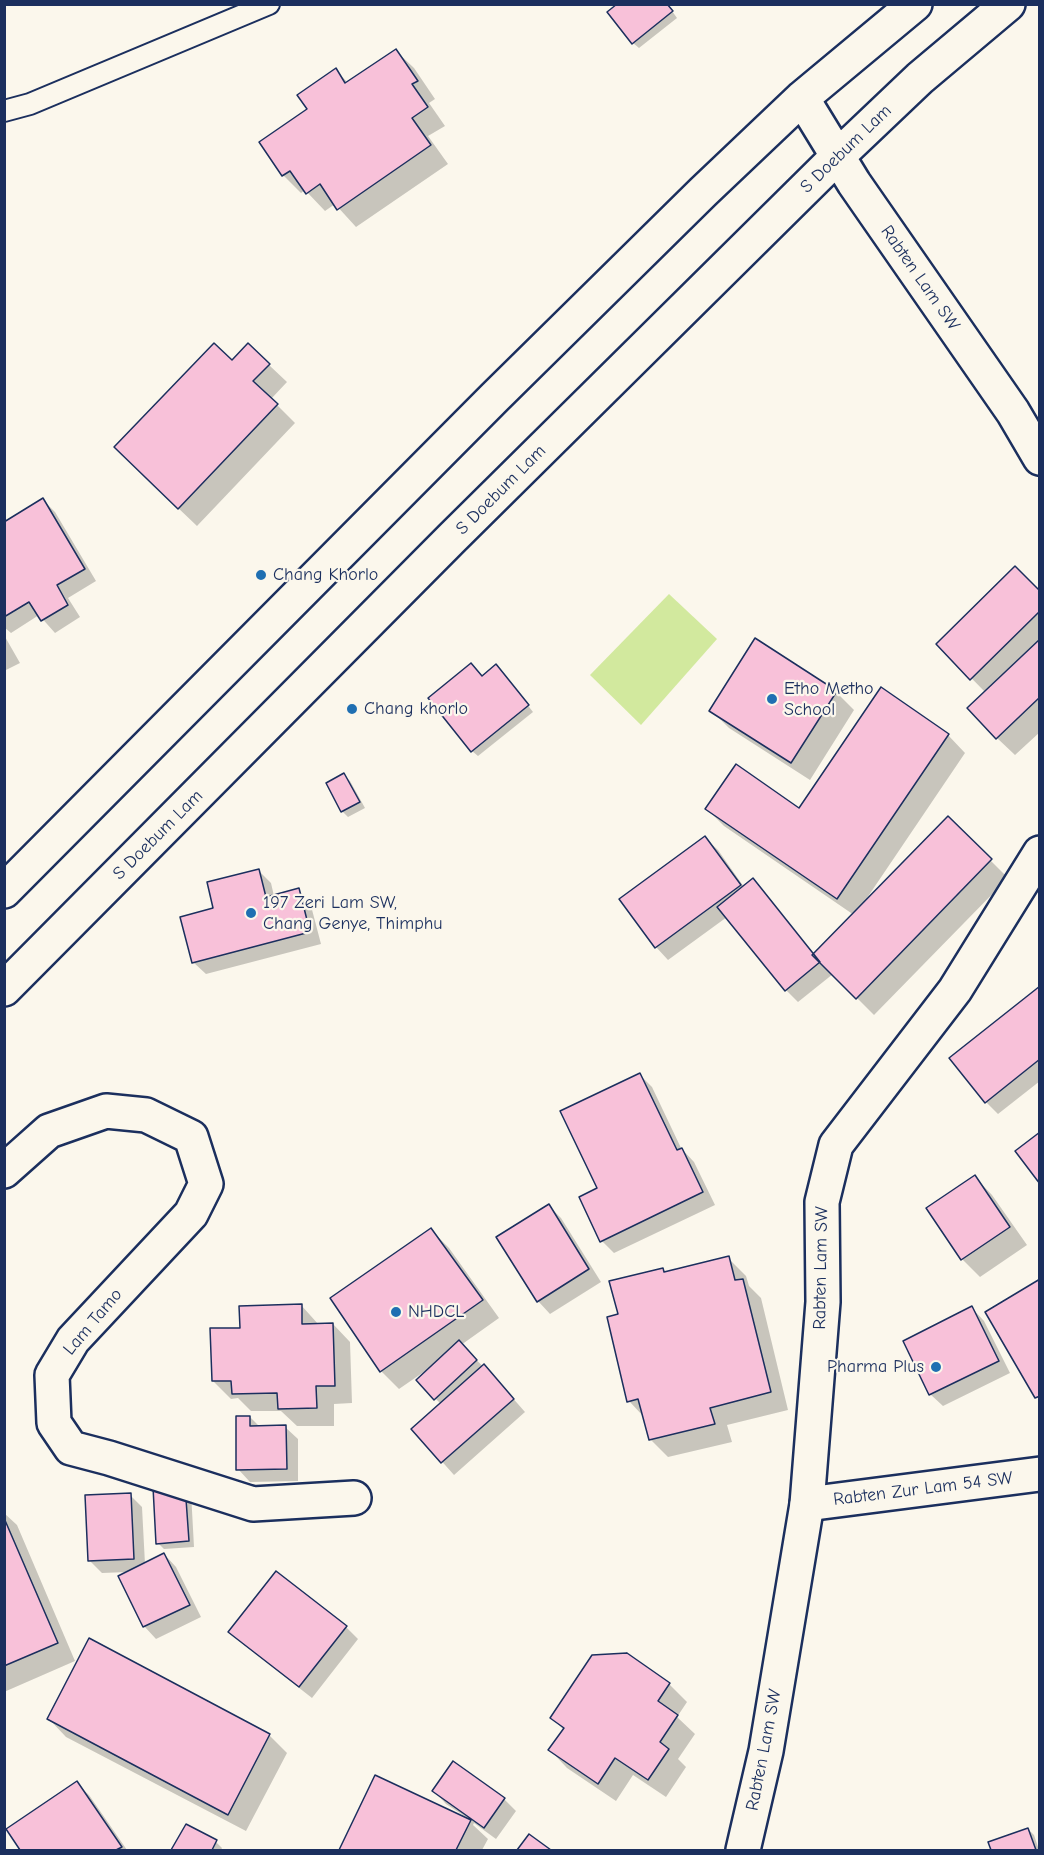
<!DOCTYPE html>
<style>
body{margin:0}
#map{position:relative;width:1044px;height:1855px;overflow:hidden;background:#fbf7ec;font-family:"Comic Neue",sans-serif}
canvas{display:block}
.frame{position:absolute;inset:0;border:6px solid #1b2f5e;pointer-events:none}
</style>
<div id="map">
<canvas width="1044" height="1855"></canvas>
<div class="frame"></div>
</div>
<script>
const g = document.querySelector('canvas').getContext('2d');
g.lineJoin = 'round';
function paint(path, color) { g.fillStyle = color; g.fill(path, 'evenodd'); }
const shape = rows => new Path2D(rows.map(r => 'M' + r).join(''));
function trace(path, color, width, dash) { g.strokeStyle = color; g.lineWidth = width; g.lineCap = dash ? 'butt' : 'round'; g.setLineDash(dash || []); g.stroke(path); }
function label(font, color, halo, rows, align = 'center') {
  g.font = font + ' "Comic Neue",sans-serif'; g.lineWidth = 4.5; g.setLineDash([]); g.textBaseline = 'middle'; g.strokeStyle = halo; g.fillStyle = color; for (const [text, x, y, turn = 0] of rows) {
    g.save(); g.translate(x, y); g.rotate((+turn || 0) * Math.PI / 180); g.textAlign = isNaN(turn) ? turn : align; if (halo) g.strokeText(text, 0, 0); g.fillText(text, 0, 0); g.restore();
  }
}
paint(shape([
 [669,594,717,639,641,725,590,675]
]), '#d2e99e');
paint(shape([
 [667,4,677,18,639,48,633,43],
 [396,51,414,68,435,99,429,103,445,126,428,136,448,164,356,227,335,204,325,211,305,190,301,193,283,175,261,142,309,109,336,70,348,83],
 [232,362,269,365,287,382,271,399,295,423,197,526,133,465],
 [43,500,55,512,96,581,68,598,80,617,55,633,39,615,11,633,4,627,4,524],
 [1040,593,1040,732,1015,755,997,738,986,693,938,644],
 [4,635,20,663,4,671],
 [502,672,533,712,478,756,472,751],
 [836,692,854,710,810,780,729,728,711,710],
 [948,735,965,753,867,898,869,899,948,818,1008,878,874,1015,833,974,798,1002,786,990,727,917,668,960,656,947,621,899,705,838,718,850,744,887,753,880,765,893,814,955,854,915,724,826,707,809,799,810],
 [344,775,350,781,365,808,348,817,342,811],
 [258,870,271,883,274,896,298,890,310,902,321,944,206,974,193,962,215,909],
 [1040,988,1040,1081,998,1114,986,1102],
 [640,1075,652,1087,681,1148,694,1162,715,1205,614,1253,602,1241],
 [975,1177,992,1195,1027,1245,980,1277,962,1259],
 [549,1206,561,1218,601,1282,550,1314,538,1301],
 [431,1230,449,1248,499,1318,461,1345,496,1379,525,1412,454,1475,413,1429,441,1404,435,1398,429,1370,428,1369,399,1389,381,1371],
 [728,1258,746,1276,749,1286,761,1298,788,1410,727,1425,732,1442,668,1457,650,1439,644,1417,629,1401,619,1316,663,1269,667,1273],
 [301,1305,319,1325,333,1324,350,1342,352,1403,334,1404,334,1426,297,1426,281,1411,251,1411,238,1398,231,1399,213,1381,242,1329],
 [972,1308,984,1321,1010,1373,943,1406,930,1394],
 [250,1417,260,1427,285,1427,298,1439,298,1481,250,1482,238,1469],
 [191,1492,194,1547,164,1549,158,1543],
 [130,1495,142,1507,145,1564,164,1554,176,1567,201,1617,156,1639,144,1626,128,1572,102,1573,90,1561],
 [4,1513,17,1525,75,1661,4,1692],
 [346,1627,358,1639,312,1698,243,1644,230,1632],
 [626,1655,669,1684,687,1702,677,1717,695,1734,678,1759,686,1767,666,1797,633,1775,616,1801,567,1768,550,1750,564,1730,552,1718],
 [49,1719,269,1735,287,1753,246,1831,66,1737],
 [375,1777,465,1819,466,1817,446,1804,434,1791,504,1799,516,1811,496,1839,474,1823,473,1825,488,1839,482,1850,340,1850],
 [76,1783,89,1795,127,1850,22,1850,8,1829],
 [186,1826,216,1842,222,1848,221,1850,173,1850],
 [1028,1829,1034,1835,1039,1850,993,1850,990,1843]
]), '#0003');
const building = shape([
 [617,4,667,4,673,11,632,44,607,12,617,4],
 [396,49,418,81,412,84,428,107,412,118,431,145,337,210,320,184,306,194,290,171,282,176,259,142,307,109,297,95,336,68,345,83,396,49],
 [214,343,232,360,248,343,270,364,253,381,278,404,178,509,114,447,214,343],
 [43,498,85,569,57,585,68,605,41,621,29,602,4,617,4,522,43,498],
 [1015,566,1040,591,1040,611,970,680,936,644,1015,566],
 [755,638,837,691,791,763,709,711,755,638],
 [1040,639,1040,697,996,739,967,708,1040,639],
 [471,663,482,676,496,664,529,705,471,752,428,698,471,663],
 [881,687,949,734,837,899,705,809,736,764,799,808,881,687],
 [344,773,360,802,341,812,326,783,344,773],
 [948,816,992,859,856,999,812,955,948,816],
 [705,836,741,885,655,948,619,899,705,836],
 [259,869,266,897,299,888,310,932,192,963,180,917,213,908,207,882,259,869],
 [753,878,820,962,785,991,717,907,753,878],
 [1040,986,1040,1059,985,1103,949,1058,1040,986],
 [640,1073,677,1150,682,1148,703,1192,600,1242,579,1197,597,1188,560,1111,640,1073],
 [1040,1132,1040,1184,1015,1151,1040,1132],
 [975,1175,1010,1227,961,1260,926,1208,975,1175],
 [549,1204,589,1269,537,1302,496,1237,549,1204],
 [431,1228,483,1300,380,1372,330,1298,431,1228],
 [729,1256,735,1280,743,1279,771,1392,710,1408,715,1424,649,1440,638,1399,627,1402,607,1317,618,1314,609,1281,663,1268,664,1272,729,1256],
 [1040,1279,1040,1396,1035,1398,985,1312,1040,1279],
 [302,1304,302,1324,333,1323,335,1386,316,1386,317,1408,278,1409,277,1393,232,1394,231,1381,212,1381,210,1328,240,1328,239,1306,302,1304],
 [972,1306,999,1361,929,1395,903,1341,972,1306],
 [459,1340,477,1360,434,1400,416,1380,459,1340],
 [484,1364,514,1399,441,1463,411,1429,484,1364],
 [236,1416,250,1416,250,1426,286,1425,287,1469,236,1470,236,1416],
 [185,1485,189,1541,156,1544,153,1487,185,1485],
 [131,1493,134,1559,88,1561,85,1495,131,1493],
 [4,1518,58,1643,4,1666,4,1518],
 [164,1553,190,1605,143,1627,118,1576,164,1553],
 [276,1571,347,1626,299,1687,228,1632,276,1571],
 [89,1638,270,1734,228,1815,47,1719,89,1638],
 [627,1653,670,1683,658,1701,678,1715,660,1742,669,1749,648,1780,615,1758,598,1784,548,1750,564,1728,550,1718,592,1655,627,1653],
 [453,1761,505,1798,484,1828,432,1791,453,1761],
 [375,1775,471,1820,456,1850,339,1850,375,1775],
 [77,1781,122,1847,116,1850,20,1850,6,1829,77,1781],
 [186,1824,217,1840,212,1850,171,1850,186,1824],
 [1028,1828,1036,1850,991,1850,988,1842,1028,1828],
 [529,1834,551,1850,517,1850,529,1834]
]);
paint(building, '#f8c1d9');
trace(building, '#1b2f5e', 1.5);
const service = shape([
 [4,111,30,104,269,4]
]);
const minor = shape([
 [4,1171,49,1131,106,1111,146,1115,191,1137,206,1184,191,1214,73,1340,52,1375,54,1423,71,1448,109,1458,253,1504,354,1498],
 [807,1504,1040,1474]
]);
const secondary = shape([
 [802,98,854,183,1013,412,1040,458],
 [4,891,494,398,703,192,802,98,915,4],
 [4,989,452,538,839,155,920,78,1008,4],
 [743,1850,766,1751,807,1504,823,1302,822,1202,836,1145,955,990,1040,853]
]);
trace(service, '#1b2f5e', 24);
trace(minor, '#1b2f5e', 38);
trace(secondary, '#1b2f5e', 38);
trace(service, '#fbf7ec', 20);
trace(minor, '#fbf7ec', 33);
trace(secondary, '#fbf7ec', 33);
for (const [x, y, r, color] of [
 [261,575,6,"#1f6fb2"],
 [772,699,6,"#1f6fb2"],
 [352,709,6,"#1f6fb2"],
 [251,913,6,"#1f6fb2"],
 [396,1312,6,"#1f6fb2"],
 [936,1367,6,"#1f6fb2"]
]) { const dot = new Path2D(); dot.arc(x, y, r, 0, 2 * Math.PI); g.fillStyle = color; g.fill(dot); trace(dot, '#fbf7ec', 2); }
label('18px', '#1b2f5e', '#fbf7ec', [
 ["S Doebum Lam",846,149,-44],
 ["Rabten Lam SW",920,278,55],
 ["S Doebum Lam",501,490,-45],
 ["S Doebum Lam",158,835,-45],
 ["Rabten Lam SW",821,1268,-89],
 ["Lam Tamo",93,1322,-50],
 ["Rabten Zur Lam 54 SW",923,1489,-7],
 ["Rabten Lam SW",764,1750,-79]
]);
label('18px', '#1b2f5e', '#fbf7ec', [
 ["Chang Khorlo",273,575],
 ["Etho Metho",784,689],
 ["School",784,710],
 ["Chang khorlo",364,709],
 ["197 Zeri Lam SW,",263,903],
 ["Chang Genye, Thimphu",263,924],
 ["NHDCL",408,1312],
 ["Pharma Plus",924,1367,"right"]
], 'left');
</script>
